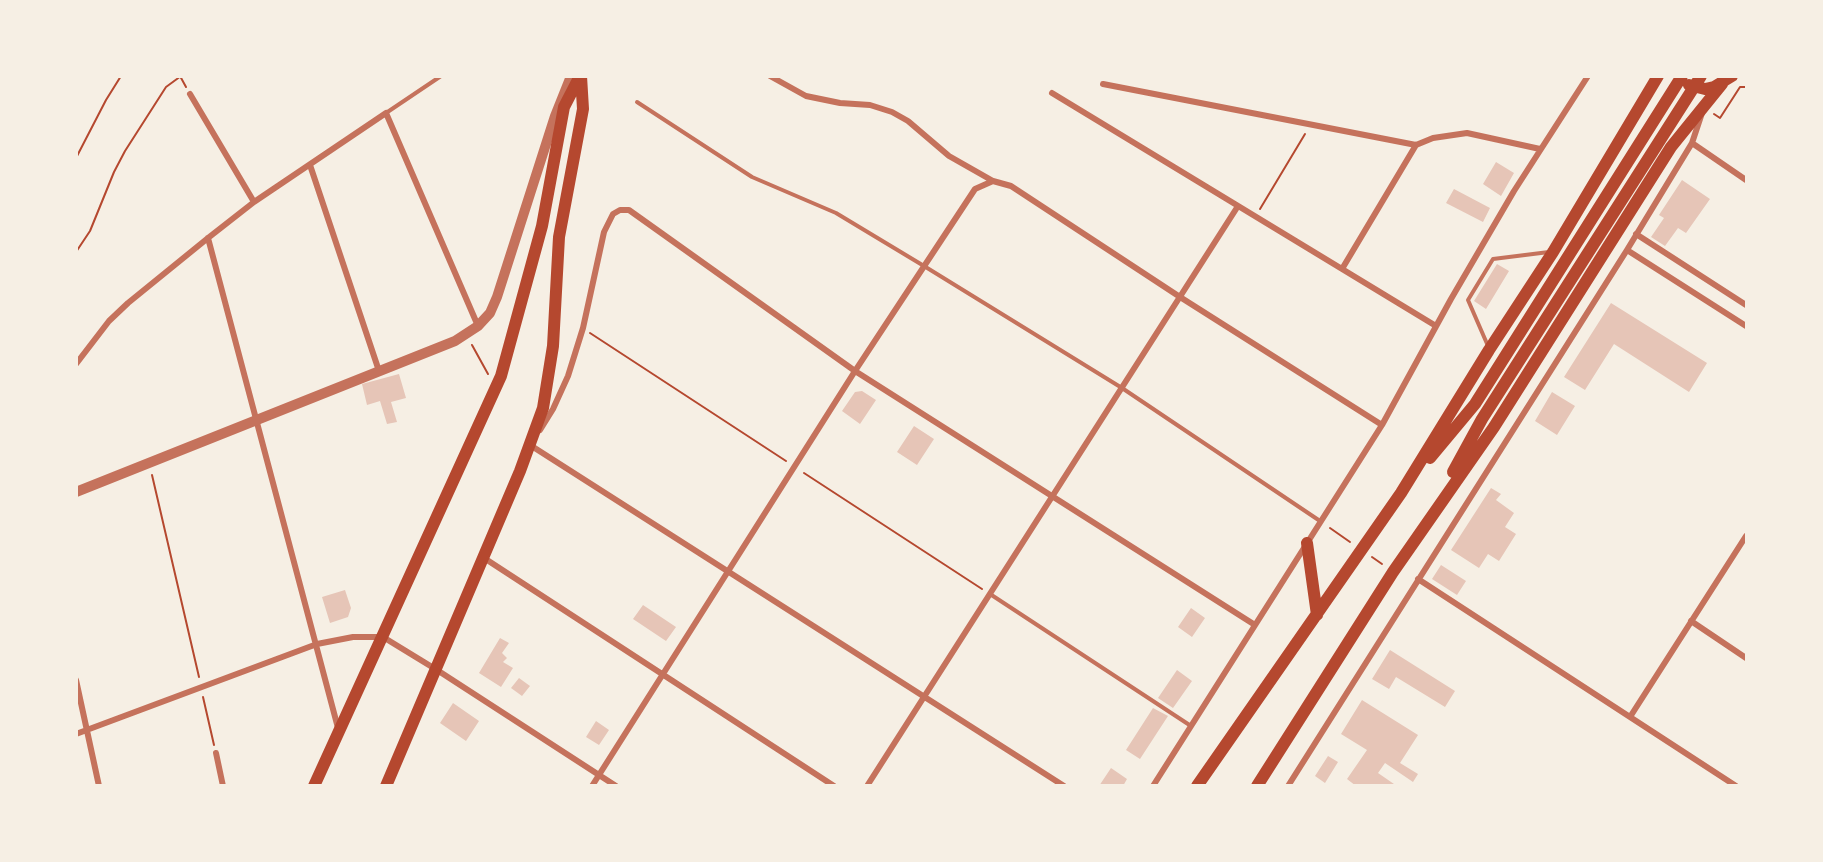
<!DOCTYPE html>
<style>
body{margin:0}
#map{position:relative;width:1823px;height:862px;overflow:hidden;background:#f6efe4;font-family:"Public Sans",sans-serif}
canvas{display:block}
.frame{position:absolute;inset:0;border:78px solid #f6efe4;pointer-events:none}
</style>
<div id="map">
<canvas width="1823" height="862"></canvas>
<div class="frame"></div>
</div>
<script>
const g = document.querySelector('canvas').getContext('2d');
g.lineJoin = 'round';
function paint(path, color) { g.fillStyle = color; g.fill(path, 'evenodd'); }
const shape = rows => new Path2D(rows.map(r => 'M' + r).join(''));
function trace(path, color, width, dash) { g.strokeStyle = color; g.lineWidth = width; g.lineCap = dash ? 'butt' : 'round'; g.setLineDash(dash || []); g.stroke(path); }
paint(shape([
 [1496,162,1514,173,1501,196,1483,184],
 [1682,180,1710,199,1686,233,1678,228,1665,246,1651,237,1664,218,1659,215],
 [1454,189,1490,208,1483,222,1446,203],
 [1497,264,1509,271,1486,309,1474,301],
 [1611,303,1707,363,1689,392,1614,344,1585,390,1564,377],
 [399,374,406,398,391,402,397,422,387,424,380,401,367,405,362,384],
 [862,391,876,400,860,424,842,411,855,392],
 [1552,392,1575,406,1557,435,1535,421],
 [914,426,934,439,917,465,897,452],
 [1491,488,1501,494,1496,500,1514,513,1505,527,1516,534,1499,561,1488,554,1479,568,1451,550],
 [1441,565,1466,581,1457,595,1432,579],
 [345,590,351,608,348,617,330,623,322,597],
 [643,605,676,627,666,641,633,619],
 [1191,608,1205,618,1192,637,1178,627],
 [500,638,509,643,502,653,507,658,503,662,513,668,501,687,479,673],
 [1390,650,1455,691,1445,707,1396,677,1389,689,1372,679],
 [1177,670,1192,681,1173,708,1158,698],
 [519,678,530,686,522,696,511,688],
 [1362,700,1418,735,1400,763,1418,774,1413,782,1385,763,1378,773,1394,784,1393,786,1356,786,1347,779,1367,750,1341,734],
 [453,703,479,721,466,741,440,723],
 [1153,708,1168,716,1140,759,1126,750],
 [596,721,609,730,599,745,586,737],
 [1328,756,1338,762,1325,783,1315,776],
 [1111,768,1127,779,1123,786,1099,786]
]), '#e6c5b7');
trace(shape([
 [180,76,186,87],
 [1714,114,1720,118,1740,87,1746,87],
 [76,158,106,100,121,76],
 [1260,209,1305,134],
 [76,252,90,231,114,172,125,151,166,87,181,76],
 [590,333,786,461],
 [472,345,488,374],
 [804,473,982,589],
 [152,475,199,677],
 [1330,528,1350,542],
 [1372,557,1382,564],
 [203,697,214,745]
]), '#b5482f', 2);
trace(shape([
 [637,102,752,177,836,213,924,266,1122,388,1320,521],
 [386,113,441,76],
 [1488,346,1468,300,1493,259,1549,252],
 [990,594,1191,726]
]), '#c5725c', 4);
trace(shape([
 [770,76,806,96,840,103,870,105,892,112,908,121,949,156,993,181,1011,186,1180,297,1382,425],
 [1103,84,1416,145,1433,138,1467,133,1540,149],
 [1052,93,1436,326],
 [190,94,254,202],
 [1692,143,1746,180],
 [310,165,379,371],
 [1636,234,1746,305],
 [208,238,338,728],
 [1627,250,1746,326],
 [1342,269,1416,145],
 [76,364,109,321,128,303,208,238,254,202,386,113,478,326],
 [540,430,553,409,568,376,583,328,604,232,613,214,620,210,629,210,855,371,1255,625],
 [531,443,530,445,1064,786],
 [484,558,834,786],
 [1418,579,1736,786],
 [1691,621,1746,658],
 [76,680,99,786],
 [1630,717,1746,536],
 [76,734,317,644,353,637,383,637,437,670,616,786],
 [216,753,223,786],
 [592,786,855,371,975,189,993,181],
 [867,786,1238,206],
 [1153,786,1382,425,1451,299,1514,191,1588,76],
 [1288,786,1627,250,1692,143,1702,113]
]), '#c5725c', 6);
trace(shape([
 [76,492,455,341,478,326,490,313,497,297,555,116,571,76]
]), '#c5725c', 10);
trace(shape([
 [314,786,501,376,542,226,564,107,580,76],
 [386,786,520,471,543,408,553,346,559,237,583,109,581,76]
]), '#b5482f', 12);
trace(shape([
 [1689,85,1705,89,1714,87,1732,76],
 [1430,458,1475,404,1682,76],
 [1453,472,1482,419,1701,76],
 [1307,543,1317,615],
 [1197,786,1401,493,1489,350,1553,252,1658,76],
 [1257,786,1393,572,1494,427,1671,147,1722,84]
]), '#b5482f', 12);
</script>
